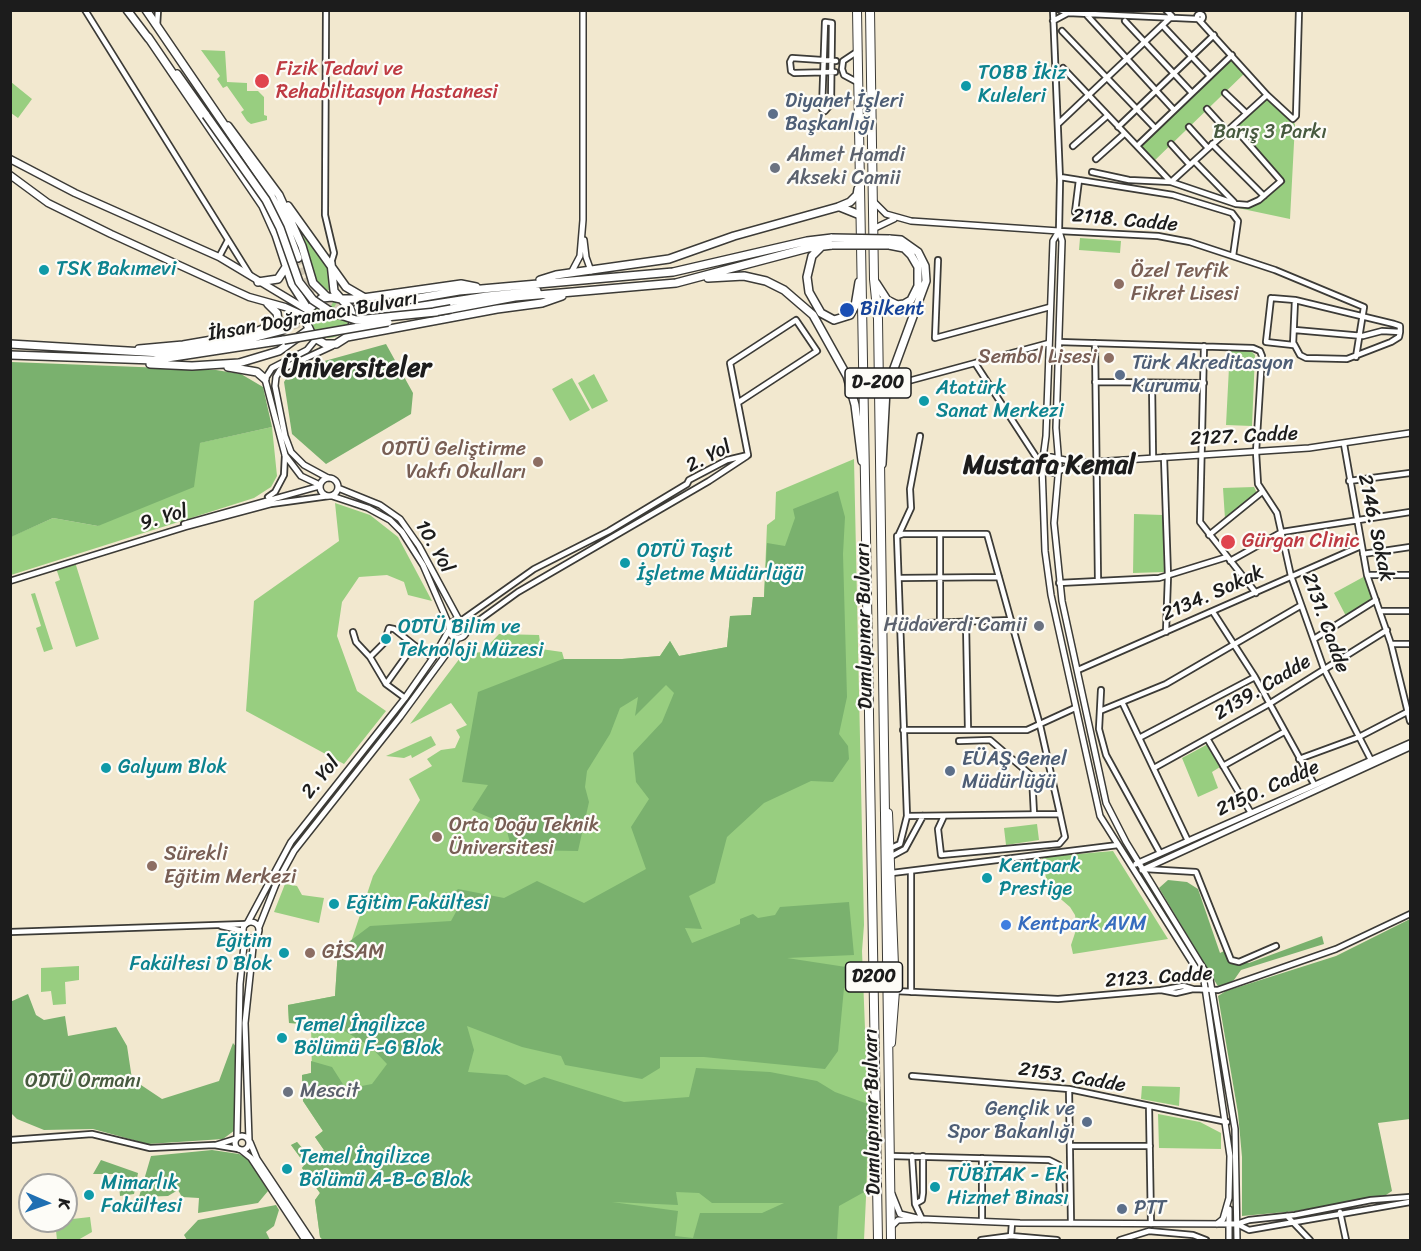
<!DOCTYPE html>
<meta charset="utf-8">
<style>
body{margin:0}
#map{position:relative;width:1421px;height:1251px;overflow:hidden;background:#f2e8cf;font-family:Sriracha,sans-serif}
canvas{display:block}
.frame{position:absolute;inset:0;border:12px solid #1c1c1c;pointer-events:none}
.north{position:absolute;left:18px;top:1173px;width:60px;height:60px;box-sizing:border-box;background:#fdfcf7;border:2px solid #a3a29f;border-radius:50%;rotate:92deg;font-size:16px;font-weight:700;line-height:24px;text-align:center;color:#1c1c1c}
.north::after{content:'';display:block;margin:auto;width:21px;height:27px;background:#1f6fb2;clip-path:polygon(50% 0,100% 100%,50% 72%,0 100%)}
</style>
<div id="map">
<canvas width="1421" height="1251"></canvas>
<div class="frame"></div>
<div class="north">K</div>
</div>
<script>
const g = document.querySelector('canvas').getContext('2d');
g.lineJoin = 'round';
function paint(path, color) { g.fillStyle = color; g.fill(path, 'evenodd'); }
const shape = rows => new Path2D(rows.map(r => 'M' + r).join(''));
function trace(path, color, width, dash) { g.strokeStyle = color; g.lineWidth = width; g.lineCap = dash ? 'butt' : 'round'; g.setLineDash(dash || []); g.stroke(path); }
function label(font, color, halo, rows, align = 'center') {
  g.font = font + ' Sriracha,sans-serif'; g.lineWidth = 4.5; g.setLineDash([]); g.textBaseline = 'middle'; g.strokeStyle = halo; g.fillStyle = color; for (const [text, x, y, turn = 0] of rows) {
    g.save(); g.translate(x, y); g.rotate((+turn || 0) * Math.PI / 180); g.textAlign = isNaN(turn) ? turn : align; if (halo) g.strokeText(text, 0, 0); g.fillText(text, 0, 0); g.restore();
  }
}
paint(shape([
 [201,50,225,51,227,82,247,83,247,91,258,91,264,97,264,115,267,116,267,120,251,124,247,121,241,112,244,110,227,86,223,88,217,79,220,76],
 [1232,55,1247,71,1152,163,1137,146],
 [11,82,32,99,18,118,11,113],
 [1267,95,1295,124,1290,219,1238,208,1259,200,1281,181,1233,126],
 [301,228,327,267,329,290,325,291,315,281],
 [1080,238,1121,241,1120,253,1079,250],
 '310 319a19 19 0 1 1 38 0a19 19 0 1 1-38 0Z',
 [1230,348,1249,349,1255,355,1252,426,1226,425],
 [594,374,608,401,592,409,578,383],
 [572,378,590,410,570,421,552,389],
 [272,427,277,476,271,487,254,498,11,575,10,537,53,518,98,526,199,443],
 [854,459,864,925,862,951,869,1133,864,1240,323,1240,320,1237,315,1200,320,1193,302,1168,305,1164,291,1145,297,1142,310,1157,324,1150,315,1137,323,1131,303,1101,302,1075,312,1073,311,1025,289,1023,288,1005,335,996,338,950,351,942,373,876,420,800,409,779,432,766,427,759,441,750,455,748,460,737,456,730,467,725,451,703,410,724,463,654,482,652,499,634,539,635,541,649,562,652,564,659,622,659,660,656,670,641,679,656,727,647,730,616,751,615,753,597,764,597,767,525,775,519,776,492],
 [1254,487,1257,493,1225,519,1223,488],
 [335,503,370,515,398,537,432,601,408,595,404,582,387,575,359,577,342,602,337,636,357,691,386,711,344,764,246,711,254,601,339,541],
 [1134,514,1163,515,1164,572,1133,573],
 [75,562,99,639,76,647,55,582,60,580,56,568],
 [1367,575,1376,600,1347,618,1334,593],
 [35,593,53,649,44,652,36,628,41,626,31,594],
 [431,736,436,745,412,758,411,755,404,758,386,756],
 [1208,744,1220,767,1212,772,1218,788,1198,797,1182,758],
 [1037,824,1039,840,1006,845,1004,828],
 [1113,851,1168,939,1073,954,1071,945,1077,927,1075,915,1070,907,1048,888,1042,857],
 [285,884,297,886,302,895,324,898,319,923,274,912],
 [79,966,79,980,65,982,66,1004,53,1005,51,991,41,992,41,968],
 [1142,1086,1180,1087,1179,1106,1141,1099],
 [1158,1114,1200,1122,1221,1133,1221,1149,1159,1148],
 [90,1217,92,1232,78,1240,57,1240,55,1221]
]), '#98ce80');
paint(shape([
 [386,344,413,393,411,414,326,464,292,434,284,382,292,370],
 [11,362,216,370,241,374,263,387,272,427,200,443,194,487,98,526,53,518,11,537],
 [838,491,845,517,843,554,847,697,839,734,848,746,849,759,833,782,811,781,764,803,727,837,715,883,689,896,702,929,685,928,692,943,740,924,740,919,753,914,758,918,775,915,780,907,849,902,854,955,787,958,846,967,838,1051,825,1069,704,1057,660,1057,660,1068,642,1079,565,1065,561,1056,522,1047,467,1026,474,1050,468,1072,507,1075,525,1085,544,1077,624,1102,689,1097,696,1068,770,1072,817,1081,835,1092,868,1104,866,1191,839,1206,837,1240,323,1240,320,1237,315,1200,320,1193,302,1168,305,1164,291,1145,297,1142,310,1157,324,1150,315,1137,323,1131,303,1101,302,1075,311,1073,311,1061,332,1067,346,1089,372,1084,387,1064,370,1046,334,1025,289,1023,288,1005,335,996,338,950,370,926,451,921,457,910,445,903,458,889,504,898,537,881,584,903,646,869,631,827,649,799,636,782,633,753,662,722,674,693,666,685,635,716,638,697,620,708,610,734,587,771,585,787,589,802,578,851,512,850,505,824,472,810,488,785,462,782,478,692,563,659,622,659,660,656,670,641,679,656,727,647,730,616,751,615,753,597,764,597,767,543,785,546,795,518,793,509],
 [676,1192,699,1193,712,1203,784,1203,762,1213,700,1213,693,1238,675,1236,678,1211,612,1202,678,1205],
 [1168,880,1187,882,1198,889,1220,953,1224,951,1231,963,1249,963,1322,936,1324,944,1241,970,1234,980,1219,988,1159,888],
 [1410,919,1410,1119,1378,1123,1392,1191,1386,1195,1296,1211,1242,1216,1242,1157,1238,1113,1218,996,1226,991,1336,956],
 [28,994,36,1015,44,1020,65,1016,68,1036,116,1027,127,1046,132,1079,162,1099,219,1081,233,1043,237,1048,235,1130,223,1139,148,1144,93,1129,44,1130,17,1119,11,1113,10,1002],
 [212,1150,239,1154,249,1159,268,1191,258,1203,198,1213,199,1198,182,1197,178,1190,168,1196,139,1197,151,1156],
 [101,1160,138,1173,134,1194,120,1196,118,1174,93,1174],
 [276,1205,279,1210,274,1226,266,1232,270,1240,187,1240,184,1235,198,1220]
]), '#7ab16e');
trace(shape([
 [298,258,307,282,317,295,345,310],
 [283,330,329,314,366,307]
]), '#d2c9b4', 7, [7, 3.5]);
const minor = shape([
 [85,10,250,275],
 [326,10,325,215,334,253,331,263],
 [1053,10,1060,180,1059,231,1158,236,1190,242,1275,270,1364,307,1356,357],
 [1060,10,1068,13,1198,19],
 [1084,12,1174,110],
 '1197 17a3 3 0 1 1 6 0a3 3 0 1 1-6 0Z',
 [1199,20,1267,95,1293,119,1296,116,1299,10],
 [1053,21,1068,13],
 [1125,21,1192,93],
 [825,22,832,23,831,104,825,111,822,109,825,22],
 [157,26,158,10],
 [1163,26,1210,76],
 [1062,31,1155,128],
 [1063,68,1171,182,1267,95],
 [835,72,794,73,791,71,790,62,792,58,836,61],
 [857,82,844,75,842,69,843,61,858,51],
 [1225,93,1246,113],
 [1207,109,1227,131],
 [1058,124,1172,16,1166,10],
 [1118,127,1214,35],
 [1189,127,1208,148],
 [1171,144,1190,165],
 [1212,144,1264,196],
 [1073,146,1107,116],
 [1137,146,1232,55],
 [1096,159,1124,134],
 [1194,161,1234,202],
 [1092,172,1129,180,1171,182,1236,204,1248,205,1259,200,1281,181,1233,126],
 [1060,177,1173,195,1232,213,1238,221,1233,256],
 [1075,212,1079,180],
 [219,257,228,240],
 [938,260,935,338,1050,307],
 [1271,298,1295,300,1293,345,1266,342,1271,298],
 [1295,300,1394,324,1400,326,1400,332],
 [1295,330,1363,336,1382,331,1400,332],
 [1059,342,1253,348,1260,351,1262,356,1256,452,1258,484,1277,513,1291,576,1324,669,1371,760],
 [1095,343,1098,581],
 [1294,344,1300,355,1306,358,1347,359,1391,342,1399,337,1400,332],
 [1204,346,1200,522,1256,593],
 [975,363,1042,466],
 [1095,382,1204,383],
 [901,383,1049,343],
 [1152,383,1153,457],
 [739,402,817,351,796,320,730,363,748,455],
 [1344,444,1367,575,1391,644,1410,721],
 [1164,457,1168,576,1166,632],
 [1349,481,1410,473],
 [268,497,275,492,284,475,285,455],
 [184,524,320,486],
 [899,534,911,508,910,489,920,436],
 [940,534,940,621],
 [1209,535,1262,492],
 [1363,554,1410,547],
 [1230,561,1282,532,1410,512],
 [1367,575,1410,575],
 [899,578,999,577],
 [10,581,185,527,271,504,329,496],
 [1059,583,1159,578,1227,557],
 [1380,611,1410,611],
 [1213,612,1255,677,1314,784],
 [462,620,534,569,609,531,687,484,689,480,727,460,748,455],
 [966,622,968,730],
 [900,624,1011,620],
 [467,629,518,592,709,481,747,456],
 [353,632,356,642,370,657,386,684,405,698],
 [1314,639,1376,600],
 [1391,644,1410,644],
 [370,657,384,643,389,628,394,629,414,645],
 [1078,670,1361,546],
 [386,684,414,645,433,658],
 [1101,690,1099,729,1106,755,1160,853],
 [1123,704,1188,841],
 [1100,711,1166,684,1300,606],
 [903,730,1027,730,1075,708],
 [1139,738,1255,677],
 [1208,740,1251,813],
 [959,741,990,740,1032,776,1034,814],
 [1299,759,1359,737,1409,711],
 [1223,766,1284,732],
 [1154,768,1269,704,1387,630],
 [944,816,938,829,941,855,1059,844,1065,837,1060,814],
 [891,848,900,844,907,816,897,536,903,534,987,534,1040,725,1060,814,907,816],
 [892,856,905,849,923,816],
 [1145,869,1196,872,1231,960,1239,962,1276,946],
 [892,873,1118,845],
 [221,926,243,931],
 [10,932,246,924],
 [1161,990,1183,986,1193,989],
 [895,991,1058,999,1161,990,1176,993,1193,989,1218,990,1336,949,1410,914],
 [911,992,911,872],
 [912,1076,1069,1089,1227,1122],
 [1069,1089,1071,1223],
 [1149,1106,1151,1224],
 [10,1140,92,1134,150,1148,214,1145,238,1149],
 [216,1145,235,1139],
 [1070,1146,1150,1146],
 [891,1156,1049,1160,1059,1165,1060,1202],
 [912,1156,915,1204],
 [1340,1212,1346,1240],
 [1287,1216,1310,1240],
 [922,1219,915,1204,922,1200,923,1193,923,1156],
 [982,1220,982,1158],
 [1237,1224,1249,1230,1410,1202],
 [1237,1224,1249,1220,1295,1215,1371,1200,1410,1197],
 [1011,1236,1012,1223],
 [981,1240,1011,1236,1057,1240],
 [1120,1240,1149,1231,1193,1235,1206,1240]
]);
const tertiary = shape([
 [873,201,886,214,911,221,1059,231],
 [873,229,894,219],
 [1059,231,1062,241,1056,428,1059,465,1054,523,1062,601,1106,803,1126,842,1210,979,1235,1129,1237,1240],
 [1059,231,1053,241,1046,436,1042,466,1045,551,1051,595,1100,816,1204,981,1230,1156,1229,1198,1223,1219,1217,1224],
 [584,240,586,257,591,271],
 [571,273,580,256,583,220,583,10],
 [316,339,307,350,272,368,265,379,285,455,301,476,320,485],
 [1043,459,1051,457,1074,462],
 [1042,471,1054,473,1078,463,1309,448,1410,433],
 [328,478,304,465,291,452,285,436,275,386,276,377,280,370,332,346],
 '320 487a9 9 0 1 1 18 0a9 9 0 1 1-18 0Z',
 [338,488,380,505,400,519,419,546,459,620],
 [332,496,368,508,390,520,402,532,423,565,449,625],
 '449 629a9 9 0 1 1 18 0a9 9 0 1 1-18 0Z',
 [1136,864,1410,743],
 [1142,870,1410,747],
 '243 930a8 8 0 1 1 16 0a8 8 0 1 1-16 0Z',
 [248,922,291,842,405,698,433,658,449,630],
 [259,927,276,884,294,851,400,717,458,638],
 '235 1143a7 7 0 1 1 14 0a7 7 0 1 1-14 0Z',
 [237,1137,240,984,245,936],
 [249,1140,245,1023,254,938],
 [250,1142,257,1159,311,1240],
 [241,1150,251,1158,305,1240],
 [892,1194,900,1214,917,1218],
 [892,1226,898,1220,922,1219,1020,1223,1237,1224],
 [1229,1240,1229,1209]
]);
const secondary = shape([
 [10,159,75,193,219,257,309,311],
 [10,175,48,203,111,234,249,297,285,307,307,317]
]);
const primary = shape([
 [127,10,149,39],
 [146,10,264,183,283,218,298,258],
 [148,37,263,206,276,235,292,284,309,311],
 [177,74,206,115],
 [228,126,279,195,302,246,313,283,327,297],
 [288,206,346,287,365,298,358,307,364,315],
 [840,207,860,215],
 [821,247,812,256,807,277,809,292,821,313,834,320,850,315,855,306,859,282],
 [331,263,334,291,341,299,350,308,354,321,347,337,336,344,325,344,313,337,306,322,310,308,322,298,332,297,341,299,356,299,461,284,476,287],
 [708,278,744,276,766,281,784,290,813,315,847,376,855,405,862,461],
 [540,280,556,275,669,259,734,236,838,207,850,202,857,195,858,189],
 [258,282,278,279,286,267],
 [876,283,887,300,897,305,904,304,911,300,918,286,918,267,911,255,904,248,889,245],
 [268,304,277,313,278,320,273,325],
 [366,307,459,291,673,272,807,241,832,238],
 [451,309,515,297,676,283,808,248,832,245],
 [357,321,364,315,487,296,537,291],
 [347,337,497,309,542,303,562,296],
 [10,344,161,353,244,340,283,330],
 [139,349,183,345,253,333,273,325,307,317],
 [10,355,154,360,284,340],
 [150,364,192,366,239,363,279,351,308,330],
 [228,367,257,372,265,379],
 [882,464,886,390,926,281,925,266,918,252,901,240,889,239]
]);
const trunk = shape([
 [857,10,878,1240],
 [870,10,874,279,878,319,891,1240],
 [888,813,895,991,891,1043]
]);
trace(minor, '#3c3b37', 8);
trace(tertiary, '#3c3b37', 8);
trace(secondary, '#3c3b37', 9);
trace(primary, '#3c3b37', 10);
trace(trunk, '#3c3b37', 10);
trace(minor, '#fff', 4.5);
trace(tertiary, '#fff', 5);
trace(secondary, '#fff', 6);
trace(primary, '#fff', 7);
trace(trunk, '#fff', 8);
const primaryBridge = shape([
 [206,115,266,200,280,228,299,282,313,300,331,312,356,320,436,312],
 [832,238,889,239],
 [832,245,889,245],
 [434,312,451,309],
 [284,340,388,322]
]);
trace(primaryBridge, '#3c3b37', 10, []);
trace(primaryBridge, '#fff', 7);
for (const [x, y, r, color] of [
 [262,81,8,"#e0444e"],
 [966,86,6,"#0f9aa8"],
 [773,114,6,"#5c6f8a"],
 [775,168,6,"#6b7280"],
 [44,270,6,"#0f9aa8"],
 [1119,284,6,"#8d6e63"],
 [847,310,8,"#1a4fb4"],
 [1109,358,6,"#8d6e63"],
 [1120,375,6,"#5c6f8a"],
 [924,401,6,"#0f9aa8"],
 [538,462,6,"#8d6e63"],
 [1228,542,8,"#e0444e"],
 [625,563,6,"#0f9aa8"],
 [1039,626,6,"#6b7280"],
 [386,639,6,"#0f9aa8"],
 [106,768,6,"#0f9aa8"],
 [950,771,6,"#5c6f8a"],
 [437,837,6,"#8d6e63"],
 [152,866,6,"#8d6e63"],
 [987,878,6,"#0f9aa8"],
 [334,904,6,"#0f9aa8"],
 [1006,925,6,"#3f7fe0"],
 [284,953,6,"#0f9aa8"],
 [310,953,6,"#8d6e63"],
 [282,1038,6,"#0f9aa8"],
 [288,1092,6,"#6b7280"],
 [1087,1122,6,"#5c6f8a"],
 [287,1169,6,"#0f9aa8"],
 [935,1187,6,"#0f9aa8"],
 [89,1195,6,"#0f9aa8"],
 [1122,1209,6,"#5c6f8a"]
]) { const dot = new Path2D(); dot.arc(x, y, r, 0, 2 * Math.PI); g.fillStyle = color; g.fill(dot); trace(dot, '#fdfcf7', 2); }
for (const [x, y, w] of [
 [878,383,66],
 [874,977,57]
]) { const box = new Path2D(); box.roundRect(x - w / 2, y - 15, w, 30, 4.5); g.fillStyle = '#fdfcf7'; g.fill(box); trace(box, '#1c1c1c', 1.5); }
label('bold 18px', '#1c1c1c', null, [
 ["D-200",878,383],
 ["D200",874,977]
]);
label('20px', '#be3a42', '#fdfcf7', [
 ["Fizik Tedavi ve",276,70],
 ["Rehabilitasyon Hastanesi",276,93],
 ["Gürgan Clinic",1242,542]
], 'left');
label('20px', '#0d838f', '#fdfcf7', [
 ["TOBB İkiz",978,74],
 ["Kuleleri",978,97],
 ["TSK Bakımevi",56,270],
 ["Atatürk",936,389],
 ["Sanat Merkezi",936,412],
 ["ODTÜ Taşıt",637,552],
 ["İşletme Müdürlüğü",637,575],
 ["ODTÜ Bilim ve",398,628],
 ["Teknoloji Müzesi",398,651],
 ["Galyum Blok",118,768],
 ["Kentpark",999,867],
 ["Prestige",999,890],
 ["Eğitim Fakültesi",346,904],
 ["Eğitim",272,942,"right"],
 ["Fakültesi D Blok",272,965,"right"],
 ["Temel İngilizce",294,1026],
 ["Bölümü F-G Blok",294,1049],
 ["Temel İngilizce",299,1158],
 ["Bölümü A-B-C Blok",299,1181],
 ["TÜBİTAK - Ek",947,1176],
 ["Hizmet Binası",947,1199],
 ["Mimarlık",101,1184],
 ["Fakültesi",101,1207]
], 'left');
label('20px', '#4e5e75', '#fdfcf7', [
 ["Diyanet İşleri",785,102],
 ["Başkanlığı",785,125],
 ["Türk Akreditasyon",1132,364],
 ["Kurumu",1132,387],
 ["EÜAŞ Genel",962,760],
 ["Müdürlüğü",962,783],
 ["Gençlik ve",1075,1110,"right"],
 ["Spor Bakanlığı",1075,1133,"right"],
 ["PTT",1134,1209]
], 'left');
label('20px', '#475a3f', '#fdfcf7', [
 ["Barış 3 Parkı",1270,133],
 ["ODTÜ Ormanı",83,1082]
]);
label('20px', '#5b616d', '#fdfcf7', [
 ["Ahmet Hamdi",787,156],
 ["Akseki Camii",787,179],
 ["Hüdaverdi Camii",1027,626,"right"],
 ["Mescit",300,1092]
], 'left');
label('20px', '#1c1c1c', '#fdfcf7', [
 ["2118. Cadde",1125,221,5],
 ["İhsan Doğramacı Bulvarı",313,317,-10],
 ["2127. Cadde",1244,437,-3],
 ["2. Yol",709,457,-27],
 ["9. Yol",164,518,-16],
 ["2146. Sokak",1375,528,78],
 ["10. Yol",434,547,60],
 ["2134. Sokak",1213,594,-24],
 ["2131. Cadde",1325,623,70],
 ["Dumlupınar Bulvarı",865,626,-91],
 ["2139. Cadde",1263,688,-31],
 ["2. Yol",321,778,-51],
 ["2150. Cadde",1268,789,-24],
 ["2123. Cadde",1159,978,-4],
 ["2153. Cadde",1072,1078,9],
 ["Dumlupınar Bulvarı",873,1112,-91]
]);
label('20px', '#785e54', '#fdfcf7', [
 ["Özel Tevfik",1131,272],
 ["Fikret Lisesi",1131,295],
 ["Sembol Lisesi",1097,358,"right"],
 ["ODTÜ Geliştirme",526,450,"right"],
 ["Vakfı Okulları",526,473,"right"],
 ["Orta Doğu Teknik",449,826],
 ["Üniversitesi",449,849],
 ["Sürekli",164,855],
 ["Eğitim Merkezi",164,878],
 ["GİSAM",322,953]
], 'left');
label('20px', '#164399', '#fdfcf7', [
 ["Bilkent",860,310]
], 'left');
label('20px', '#366cbe', '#fdfcf7', [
 ["Kentpark AVM",1018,925]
], 'left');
label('bold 26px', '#1c1c1c', '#fdfcf7', [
 ["Üniversiteler",356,369],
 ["Mustafa Kemal",1049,466]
]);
</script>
